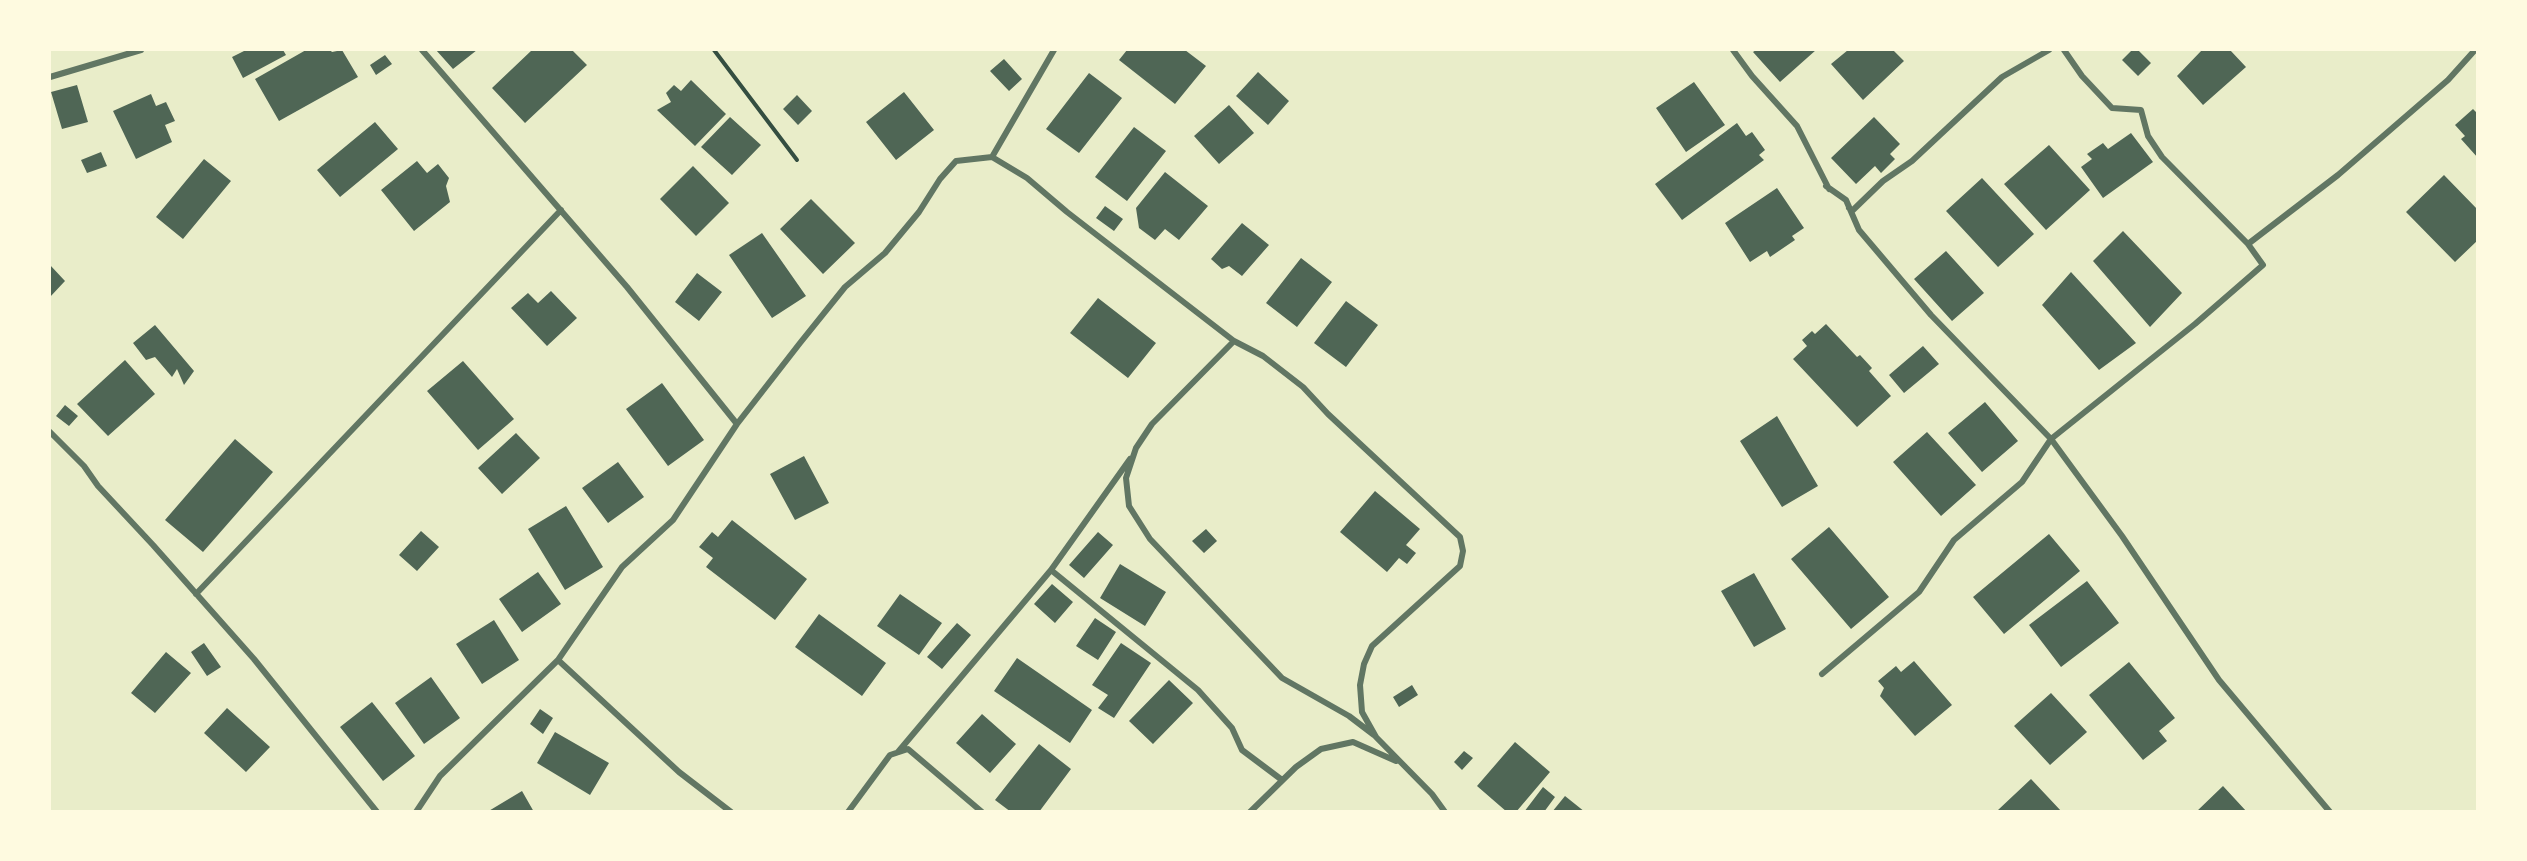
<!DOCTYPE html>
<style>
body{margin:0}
#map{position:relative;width:2527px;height:861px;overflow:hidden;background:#e9edc9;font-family:Lora,serif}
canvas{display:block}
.frame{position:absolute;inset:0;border:51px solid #fefae0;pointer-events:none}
</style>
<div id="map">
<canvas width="2527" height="861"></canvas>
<div class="frame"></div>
</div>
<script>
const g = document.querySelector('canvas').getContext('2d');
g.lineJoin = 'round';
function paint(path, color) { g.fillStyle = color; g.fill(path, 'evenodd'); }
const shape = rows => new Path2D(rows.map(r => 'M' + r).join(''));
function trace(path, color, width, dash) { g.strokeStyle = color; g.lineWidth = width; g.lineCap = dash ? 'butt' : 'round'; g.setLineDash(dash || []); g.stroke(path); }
paint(shape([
 [246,50,283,50,286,55,243,78,232,57],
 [306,50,330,50,332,52,342,50,358,77,279,121,255,79],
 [436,50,477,50,453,69],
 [532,50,572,50,587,65,525,123,492,88],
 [1127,50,1185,50,1206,66,1175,104,1119,60],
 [1756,50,1816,50,1780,82,1753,52],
 [1848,50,1893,50,1904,61,1863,100,1831,64],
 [2132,50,2138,50,2151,63,2138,76,2122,60],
 [2202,50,2230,50,2246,67,2203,105,2177,76],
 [385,55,392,64,376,75,370,65],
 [1004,59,1022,79,1009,91,990,71],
 [1258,72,1289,101,1268,125,1236,96],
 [1089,73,1122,98,1079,153,1046,129],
 [691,80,726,114,695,146,657,110,671,102,666,93,674,85,681,91],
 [1694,82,1725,125,1686,152,1656,108],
 [77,85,88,122,62,129,51,92],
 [904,92,934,130,896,160,866,122],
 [151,94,156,106,166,102,175,121,165,125,172,142,136,159,113,111],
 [797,95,812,111,798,125,783,109],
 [1229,105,1254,133,1219,164,1194,136],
 [2473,109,2478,114,2478,158,2461,139,2465,136,2455,125],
 [730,117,761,145,732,175,701,147],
 [1874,117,1900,144,1890,154,1895,159,1881,173,1875,166,1856,184,1831,158],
 [375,122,398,149,340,197,317,170],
 [1737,123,1746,136,1752,132,1765,150,1759,155,1764,160,1682,220,1655,184],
 [1134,127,1166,151,1127,201,1095,177],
 [2131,133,2153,162,2103,198,2081,167,2092,159,2087,154,2103,143,2108,149],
 [2049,145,2090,190,2046,230,2004,184],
 [101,152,107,166,87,173,81,160],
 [204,159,231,181,183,239,156,217],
 [417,161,427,173,438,164,449,178,446,186,450,202,414,231,381,190],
 [693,166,729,203,696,236,660,199],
 [1165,172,1208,206,1179,240,1165,229,1155,240,1139,228,1136,208],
 [2444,175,2478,210,2478,240,2455,262,2406,212],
 [1982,178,2034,234,1998,267,1946,211],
 [1777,188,1804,228,1792,236,1795,240,1770,257,1767,251,1750,262,1725,223],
 [811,199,855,243,823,274,780,229],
 [1105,206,1123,219,1114,231,1096,218],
 [1242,223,1269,245,1242,276,1229,266,1222,269,1211,259],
 [2123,231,2182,293,2150,327,2093,261],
 [762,233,806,296,772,318,729,255],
 [1946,251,1984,293,1952,321,1914,279],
 [1301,258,1332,282,1297,327,1266,303],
 [50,265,65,281,50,297],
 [2071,272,2136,343,2099,370,2042,305],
 [697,273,722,292,699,321,675,302],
 [551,291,577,318,547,346,511,308,528,293,538,303],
 [1098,298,1156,343,1128,378,1070,333],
 [1346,301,1378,325,1346,367,1314,343],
 [1826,324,1857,357,1860,355,1872,368,1869,371,1891,396,1857,427,1793,359,1807,346,1802,340,1812,331,1815,334],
 [155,325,194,371,184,385,177,369,172,377,155,357,146,360,133,343],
 [1923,346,1939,364,1904,393,1889,375],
 [125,360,155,394,108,436,77,404],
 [463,361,514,419,478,450,427,391],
 [662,383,704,440,668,466,626,409],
 [1985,402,2018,441,1982,472,1948,433],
 [65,405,78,416,69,426,56,416],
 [1777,416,1818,486,1782,507,1740,441],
 [1927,432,1976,485,1941,516,1893,462],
 [516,433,540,458,502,494,478,468],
 [235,439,273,472,203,552,165,520],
 [804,456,829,503,795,520,770,474],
 [618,462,644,497,608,523,582,488],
 [1375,491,1420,529,1406,545,1416,553,1407,564,1399,558,1387,572,1340,532],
 [566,506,603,567,565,590,528,529],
 [732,520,807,579,775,620,706,567,713,558,699,547,712,532,718,537],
 [1829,527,1889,597,1851,629,1791,559],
 [1206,529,1217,541,1204,553,1192,541],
 [421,531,439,547,417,571,399,555],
 [1098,532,1113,545,1084,578,1069,565],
 [2049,534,2080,571,2004,634,1973,597],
 [1120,564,1166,592,1145,626,1100,598],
 [538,572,561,604,522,632,499,599],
 [1754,573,1786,629,1754,647,1721,591],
 [2087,581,2119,623,2061,667,2029,625],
 [1052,584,1073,602,1055,623,1034,604],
 [900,594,942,623,919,655,877,626],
 [819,614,886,663,862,696,795,647],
 [1095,618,1116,632,1098,660,1076,646],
 [494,620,519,660,482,684,456,644],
 [957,623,971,635,942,669,927,657],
 [204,643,221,667,207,676,191,652],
 [1121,643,1151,663,1114,718,1098,708,1108,695,1092,685],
 [166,652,191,673,155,713,131,693],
 [1017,658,1092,710,1070,743,994,691],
 [1914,661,1952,705,1915,736,1880,696,1884,688,1878,681,1896,666,1901,672],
 [2129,662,2175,718,2159,731,2167,741,2143,760,2089,695],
 [431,677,460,718,424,744,395,703],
 [1169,680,1193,703,1153,744,1129,721],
 [1412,685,1418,695,1399,707,1393,697],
 [2051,693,2087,732,2050,765,2014,726],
 [372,702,415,756,383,781,340,727],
 [227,708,270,747,246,772,204,733],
 [540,709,553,718,543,734,530,724],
 [982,714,1016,744,990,773,956,743],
 [555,732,609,763,590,795,537,763],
 [1515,742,1550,772,1516,812,1507,812,1477,786],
 [1039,744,1071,769,1039,812,1011,812,995,800],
 [1464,751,1473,758,1462,770,1454,762],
 [2031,779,2062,812,1999,812,1998,810],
 [2223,786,2247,812,2196,812],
 [1543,787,1555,797,1544,812,1524,812],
 [522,791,534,812,487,812],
 [1565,796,1585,812,1552,812]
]), '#4f6655');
trace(shape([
 [714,50,797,160]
]), '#344e41', 4);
trace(shape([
 [422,50,627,287,737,424],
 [1733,50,1752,76,1797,126,1829,189],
 [2064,50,2082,76,2112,108,2141,110,2148,136,2162,157,2248,244],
 [50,77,141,50],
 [992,157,1054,50],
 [1849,208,1852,211,1883,181,1912,161,2002,77,2049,50],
 [1234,341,1152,424,1136,448,1126,478,1129,506,1150,539,1282,678,1349,716,1374,735],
 [50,432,84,466,98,486,153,545,254,659,377,812],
 [1051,570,1198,690,1232,728,1242,750,1282,780],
 [196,594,561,210],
 [558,660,679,772,731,812],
 [1822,674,1919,592,1954,540,2022,482,2051,439,1931,315,1859,230,1846,200,1826,186],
 [898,752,1051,570,1130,459],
 [416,812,440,776,558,660,622,567,673,520,737,424,800,343,845,287,885,253,919,212,940,179,956,161,992,157,1027,178,1067,212,1234,341,1263,356,1303,387,1328,414,1460,537,1463,551,1460,566,1372,646,1364,664,1360,685,1362,712,1376,737,1432,794,1445,812],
 [848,812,890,755,908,749,982,812],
 [1250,812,1296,767,1321,749,1353,742,1396,761],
 [2330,812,2219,680,2122,536,2051,439,2195,324,2263,265,2248,244,2338,175,2448,80,2475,50]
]), '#617663', 6);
</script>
